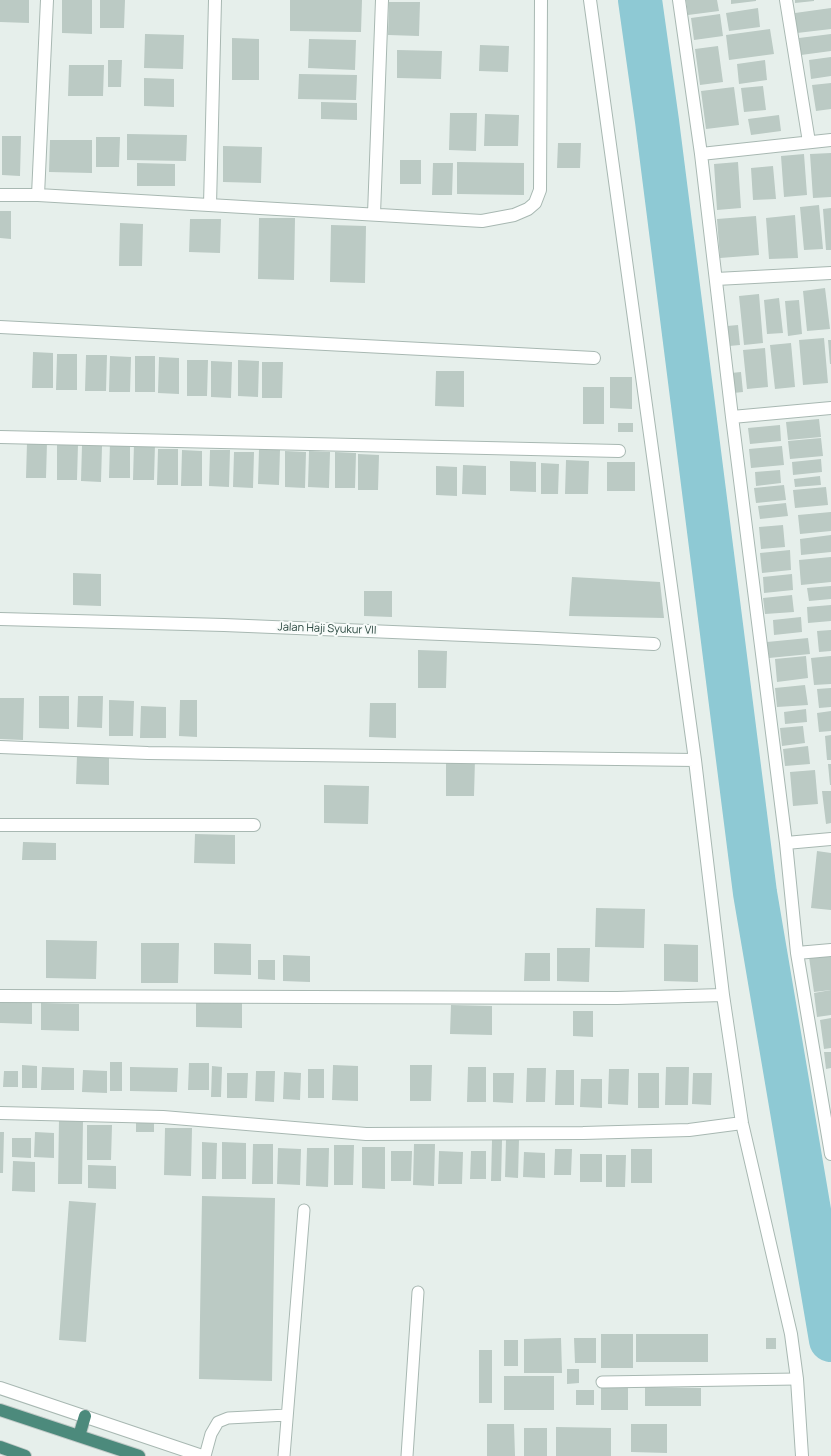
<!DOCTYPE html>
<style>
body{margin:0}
canvas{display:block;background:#e6efeb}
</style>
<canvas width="831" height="1456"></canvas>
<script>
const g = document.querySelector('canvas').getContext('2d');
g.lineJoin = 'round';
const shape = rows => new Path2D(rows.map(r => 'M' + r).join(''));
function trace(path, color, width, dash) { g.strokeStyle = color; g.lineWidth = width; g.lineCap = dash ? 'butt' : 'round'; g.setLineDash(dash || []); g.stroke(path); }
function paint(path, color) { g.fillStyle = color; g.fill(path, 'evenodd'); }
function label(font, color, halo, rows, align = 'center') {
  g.font = font + ' Manrope,sans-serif'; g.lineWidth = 4; g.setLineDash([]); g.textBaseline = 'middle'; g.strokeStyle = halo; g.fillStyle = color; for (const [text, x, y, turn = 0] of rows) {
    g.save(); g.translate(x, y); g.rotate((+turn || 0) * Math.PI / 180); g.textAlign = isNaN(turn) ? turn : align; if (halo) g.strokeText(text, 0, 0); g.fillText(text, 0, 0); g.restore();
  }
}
trace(shape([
 [640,0,657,121,755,893,831,1340]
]), '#8ec9d4', 44);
paint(shape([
 [0,0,29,0,29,23,0,22],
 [62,0,92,0,92,34,62,33],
 [100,0,125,0,124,28,100,28],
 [290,0,362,0,361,32,290,31],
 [686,0,717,0,719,11,688,15],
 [731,0,756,0,756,1,731,4],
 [795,0,814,0,814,1,795,3],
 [389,2,420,2,419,36,388,35],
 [758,8,760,27,729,31,726,13],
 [831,8,831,29,797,33,795,13],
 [720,14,723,36,694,40,691,18],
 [770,29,774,54,729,60,726,35],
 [145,34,184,35,183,69,144,68],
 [831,34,831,51,801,55,799,38],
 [232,38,259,39,259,80,232,80],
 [309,39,356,40,355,70,308,68],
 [480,45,509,46,508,72,479,71],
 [718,46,723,82,700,85,695,49],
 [397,50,442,51,441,79,397,78],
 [831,57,831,76,811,79,809,60],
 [108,60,122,60,121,87,108,87],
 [765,60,767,80,739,84,737,64],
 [69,65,104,65,103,96,68,96],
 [299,74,357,75,356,100,298,99],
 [144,78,174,79,174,107,144,106],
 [831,83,831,109,816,111,812,85],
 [763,86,766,110,744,112,741,88],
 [734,87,739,125,706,129,701,91],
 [321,102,357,103,357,120,321,119],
 [450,113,477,113,476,151,449,150],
 [485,114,519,115,518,146,484,146],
 [779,115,781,131,751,135,748,119],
 [127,134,187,135,186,161,127,160],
 [2,136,21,136,20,176,2,175],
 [96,137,120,137,119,167,96,167],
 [50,140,92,140,92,173,49,172],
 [558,143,581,143,580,168,557,168],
 [223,146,262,147,261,183,223,182],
 [831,153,831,197,813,198,810,154],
 [804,154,807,195,784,197,781,156],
 [400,160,421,160,421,184,400,184],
 [457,162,524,163,524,195,457,194],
 [738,162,741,208,717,210,714,164],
 [137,163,175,164,175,186,137,186],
 [433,163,453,163,452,195,432,195],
 [773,166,776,199,753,200,751,168],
 [819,205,823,249,804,250,800,207],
 [831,208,831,250,826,250,823,209],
 [0,211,11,211,11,239,0,238],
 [795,215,798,258,769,259,766,218],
 [756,216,759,255,720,258,717,219],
 [259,218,295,218,294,280,258,279],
 [190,219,221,219,220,253,189,252],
 [120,223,143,224,142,266,119,266],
 [331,225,366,226,365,283,330,282],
 [825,288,830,329,807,331,803,291],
 [759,294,763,343,744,345,739,296],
 [779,298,783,333,767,334,764,300],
 [799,300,802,334,788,336,785,301],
 [738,325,740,345,729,346,727,326],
 [824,338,828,383,803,385,799,340],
 [828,340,831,340,831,364,830,364],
 [791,343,795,387,775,389,770,345],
 [765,348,768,387,747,389,743,350],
 [33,352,53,353,53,388,32,388],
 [57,354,77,354,77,390,56,390],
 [86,355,107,355,106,391,85,391],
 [110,356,131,357,130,392,109,392],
 [135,356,155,356,155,392,135,392],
 [159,357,179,358,179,394,158,393],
 [187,360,208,360,207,396,187,396],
 [238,360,259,361,258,397,238,396],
 [211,361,232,362,231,398,211,397],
 [262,362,283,362,282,398,262,398],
 [436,371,464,371,464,407,435,406],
 [741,372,743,392,733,393,731,373],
 [610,377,632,377,632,409,610,408],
 [583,387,604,387,604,424,583,424],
 [819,419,821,437,788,440,786,422],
 [618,423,633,423,633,432,618,432],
 [780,425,781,441,750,444,748,428],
 [821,438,823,456,790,459,788,441],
 [27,442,47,442,46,478,26,478],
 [110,442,130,443,130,478,109,478],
 [134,443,155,444,154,480,133,480],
 [57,444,78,444,77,480,57,480],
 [82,445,102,446,101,482,81,481],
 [782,446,784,465,751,468,749,449],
 [158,449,178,449,178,485,157,485],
 [259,449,280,449,279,485,258,484],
 [182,450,202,451,202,486,181,486],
 [210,450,230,450,229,487,209,486],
 [285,451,306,452,305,488,285,487],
 [309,451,330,452,329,488,308,487],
 [234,452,254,452,253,488,233,487],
 [335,452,356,453,355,488,335,488],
 [358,454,379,455,378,490,358,490],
 [821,459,822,472,793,475,792,462],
 [566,460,589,461,588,494,565,494],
 [510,461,536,462,536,492,510,491],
 [607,462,635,462,635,491,607,491],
 [541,463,559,464,558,494,541,494],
 [463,465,486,466,486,495,462,494],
 [436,466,457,467,457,496,436,495],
 [780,470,781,483,756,486,755,472],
 [820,476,821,485,795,487,794,479],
 [784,485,786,500,756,503,754,488],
 [826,487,828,505,795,508,793,490],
 [786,503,788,516,760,519,758,506],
 [831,512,831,531,800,534,798,515],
 [783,525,785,547,761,549,759,527],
 [831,535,831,552,801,555,800,539],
 [790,550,791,570,762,573,760,553],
 [831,557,831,582,801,585,799,560],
 [73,573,101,574,101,606,73,605],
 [792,574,793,590,764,593,763,577],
 [572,577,660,582,664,618,569,616],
 [831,586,831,599,809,601,807,588],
 [364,591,392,591,392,617,364,616],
 [792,595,794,612,765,614,763,598],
 [831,605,831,621,808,623,807,607],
 [801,617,802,632,774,635,773,620],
 [831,630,831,651,819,652,817,631],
 [808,638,810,654,769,658,767,642],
 [418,650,447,651,446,688,418,688],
 [806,656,808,678,777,682,775,659],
 [831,656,831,684,814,685,811,658],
 [805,685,808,705,777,707,775,688],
 [831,688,831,707,819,708,817,689],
 [39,696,69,696,69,729,39,728],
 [78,696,103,696,102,728,77,727],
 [0,698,24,698,23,740,0,739],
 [109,700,134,701,133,736,109,736],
 [180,700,197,700,197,737,179,736],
 [370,703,396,703,396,738,369,737],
 [141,706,166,707,166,738,140,738],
 [806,709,807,722,785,724,784,712],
 [831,711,831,731,819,732,817,713],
 [803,726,805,743,782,746,780,728],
 [831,735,831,760,827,760,825,736],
 [808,746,810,764,785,766,783,749],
 [77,755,109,755,109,785,76,784],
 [446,758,475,759,474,796,446,796],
 [828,764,831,764,831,785,830,785],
 [815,770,818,804,793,806,790,772],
 [324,785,369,786,368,824,324,823],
 [822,791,831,791,831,823,826,824],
 [195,834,235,835,235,864,194,863],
 [23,842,56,843,56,860,22,860],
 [817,851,831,853,831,910,811,908],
 [596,908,645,909,644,948,595,947],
 [46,940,97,941,96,979,46,978],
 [141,943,179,943,178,983,141,983],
 [214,943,251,944,251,975,214,974],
 [664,944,698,945,698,982,664,981],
 [557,948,590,948,589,982,557,981],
 [525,953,550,953,550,981,524,981],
 [831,954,831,990,814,992,809,957],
 [283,955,310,956,310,982,283,981],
 [258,960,275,960,275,980,258,979],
 [831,990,831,1015,817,1017,814,993],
 [0,1001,32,1001,32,1024,0,1023],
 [196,1001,242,1002,242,1028,196,1027],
 [41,1003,79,1004,79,1031,41,1030],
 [451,1005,492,1006,492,1035,450,1034],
 [573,1011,593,1011,593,1037,573,1036],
 [831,1018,831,1048,824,1049,820,1020],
 [824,1052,831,1052,831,1068,826,1069],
 [110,1062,122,1062,122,1091,110,1091],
 [189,1063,209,1063,209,1090,188,1090],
 [22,1065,37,1066,37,1088,22,1088],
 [333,1065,358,1066,358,1101,332,1100],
 [410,1065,432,1065,431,1101,410,1101],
 [212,1066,222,1067,221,1097,211,1097],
 [42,1067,74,1068,74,1090,41,1090],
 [130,1067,178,1068,177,1092,130,1091],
 [468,1067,486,1067,486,1102,467,1102],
 [666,1067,689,1067,688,1105,665,1105],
 [527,1068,546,1068,545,1102,526,1102],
 [308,1069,324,1069,324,1098,308,1098],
 [609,1069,629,1069,628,1105,608,1104],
 [83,1070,107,1071,107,1093,82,1092],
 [556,1070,574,1070,574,1105,555,1105],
 [4,1071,18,1071,18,1087,3,1087],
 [256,1071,275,1071,274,1102,255,1101],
 [284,1072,301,1073,300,1100,283,1099],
 [227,1073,248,1073,247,1098,227,1098],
 [493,1073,514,1073,513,1103,493,1102],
 [638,1073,659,1073,659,1108,638,1108],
 [693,1073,712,1073,711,1105,692,1104],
 [581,1079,602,1079,602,1108,580,1107],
 [59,1119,83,1120,82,1184,58,1184],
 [136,1121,154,1121,154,1132,136,1132],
 [87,1125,112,1125,111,1160,87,1160],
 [165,1128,192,1128,191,1176,164,1175],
 [0,1132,4,1132,3,1173,0,1173],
 [35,1132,54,1133,54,1158,34,1157],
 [12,1138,31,1138,31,1158,12,1157],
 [506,1139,519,1139,518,1178,505,1177],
 [492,1140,502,1140,501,1181,491,1181],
 [202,1142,217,1143,216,1179,202,1179],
 [222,1142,246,1143,246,1179,222,1179],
 [253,1144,273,1144,273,1184,252,1184],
 [414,1144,435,1144,434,1186,413,1185],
 [334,1145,354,1145,353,1185,334,1185],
 [362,1147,385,1147,385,1189,362,1188],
 [278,1148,301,1149,300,1185,277,1184],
 [307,1148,329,1148,328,1187,306,1186],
 [555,1149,572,1149,571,1175,554,1175],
 [631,1149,652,1149,652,1183,631,1183],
 [391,1151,412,1151,411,1181,391,1181],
 [439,1151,463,1152,462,1184,438,1184],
 [471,1151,486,1151,486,1179,470,1179],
 [524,1152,545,1153,545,1178,523,1177],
 [580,1154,602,1154,602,1182,580,1182],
 [606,1155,626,1155,625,1187,606,1187],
 [13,1161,35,1162,35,1192,12,1191],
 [88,1165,116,1166,116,1189,88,1188],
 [202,1196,275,1198,272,1381,199,1379],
 [69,1201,96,1203,86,1342,59,1340],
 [601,1334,633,1334,633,1368,601,1368],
 [636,1334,708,1334,708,1362,636,1362],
 [561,1338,562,1373,524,1373,524,1339],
 [574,1338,596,1338,596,1363,575,1363],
 [766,1338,776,1338,776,1349,766,1349],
 [504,1340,518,1340,518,1366,504,1366],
 [479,1350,492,1350,492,1403,479,1403],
 [567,1369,579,1369,579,1383,567,1384],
 [504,1376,554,1376,554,1410,504,1410],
 [645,1387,701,1388,701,1406,645,1406],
 [601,1388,628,1388,628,1410,601,1410],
 [576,1390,594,1390,594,1405,576,1405],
 [487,1424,514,1424,515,1456,487,1456],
 [631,1424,667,1424,667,1453,631,1452],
 [556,1427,611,1428,611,1456,556,1456],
 [524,1428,547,1428,547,1456,524,1456]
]), '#bbcac4');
const service = shape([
 [602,1382,797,1379],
 [205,1456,211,1434,218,1422,228,1418,287,1415],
 [284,1456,304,1210],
 [407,1456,418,1292]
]);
const minor = shape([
 [590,0,695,760,723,995,742,1123,791,1334,797,1379,802,1456],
 [679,0,701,154,732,417,786,843,797,953,831,1154],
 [786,0,809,142],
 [701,154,831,140],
 [0,195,38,195,482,221,514,215,528,209,535,203,540,190,541,0],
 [38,195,47,0],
 [210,205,215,0],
 [374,214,382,0],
 [716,279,831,273],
 [0,327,594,358],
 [732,417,831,408],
 [0,437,619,451],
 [0,619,224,625,537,638,654,644],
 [0,747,148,753,695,760],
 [0,825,254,825],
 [786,843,831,839],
 [797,953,831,950],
 [0,996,617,998,723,995],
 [0,1113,163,1117,366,1134,583,1133,689,1130,742,1123]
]);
const tertiary = shape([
 [0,1388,202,1456]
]);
const trunk = shape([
 [0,1410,139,1456],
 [79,1436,85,1416],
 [0,1447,25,1456]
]);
trace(service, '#a8b8b2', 13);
trace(minor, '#a8b8b2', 14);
trace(tertiary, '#a8b8b2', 14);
trace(trunk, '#c2cac8', 14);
trace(service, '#fff', 11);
trace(minor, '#fff', 12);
trace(tertiary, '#fff', 12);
trace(trunk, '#4c8a7c', 12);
label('11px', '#24423a', '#f7fbf9', [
 ["Jalan Haji Syukur VII",327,629,2]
]);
</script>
